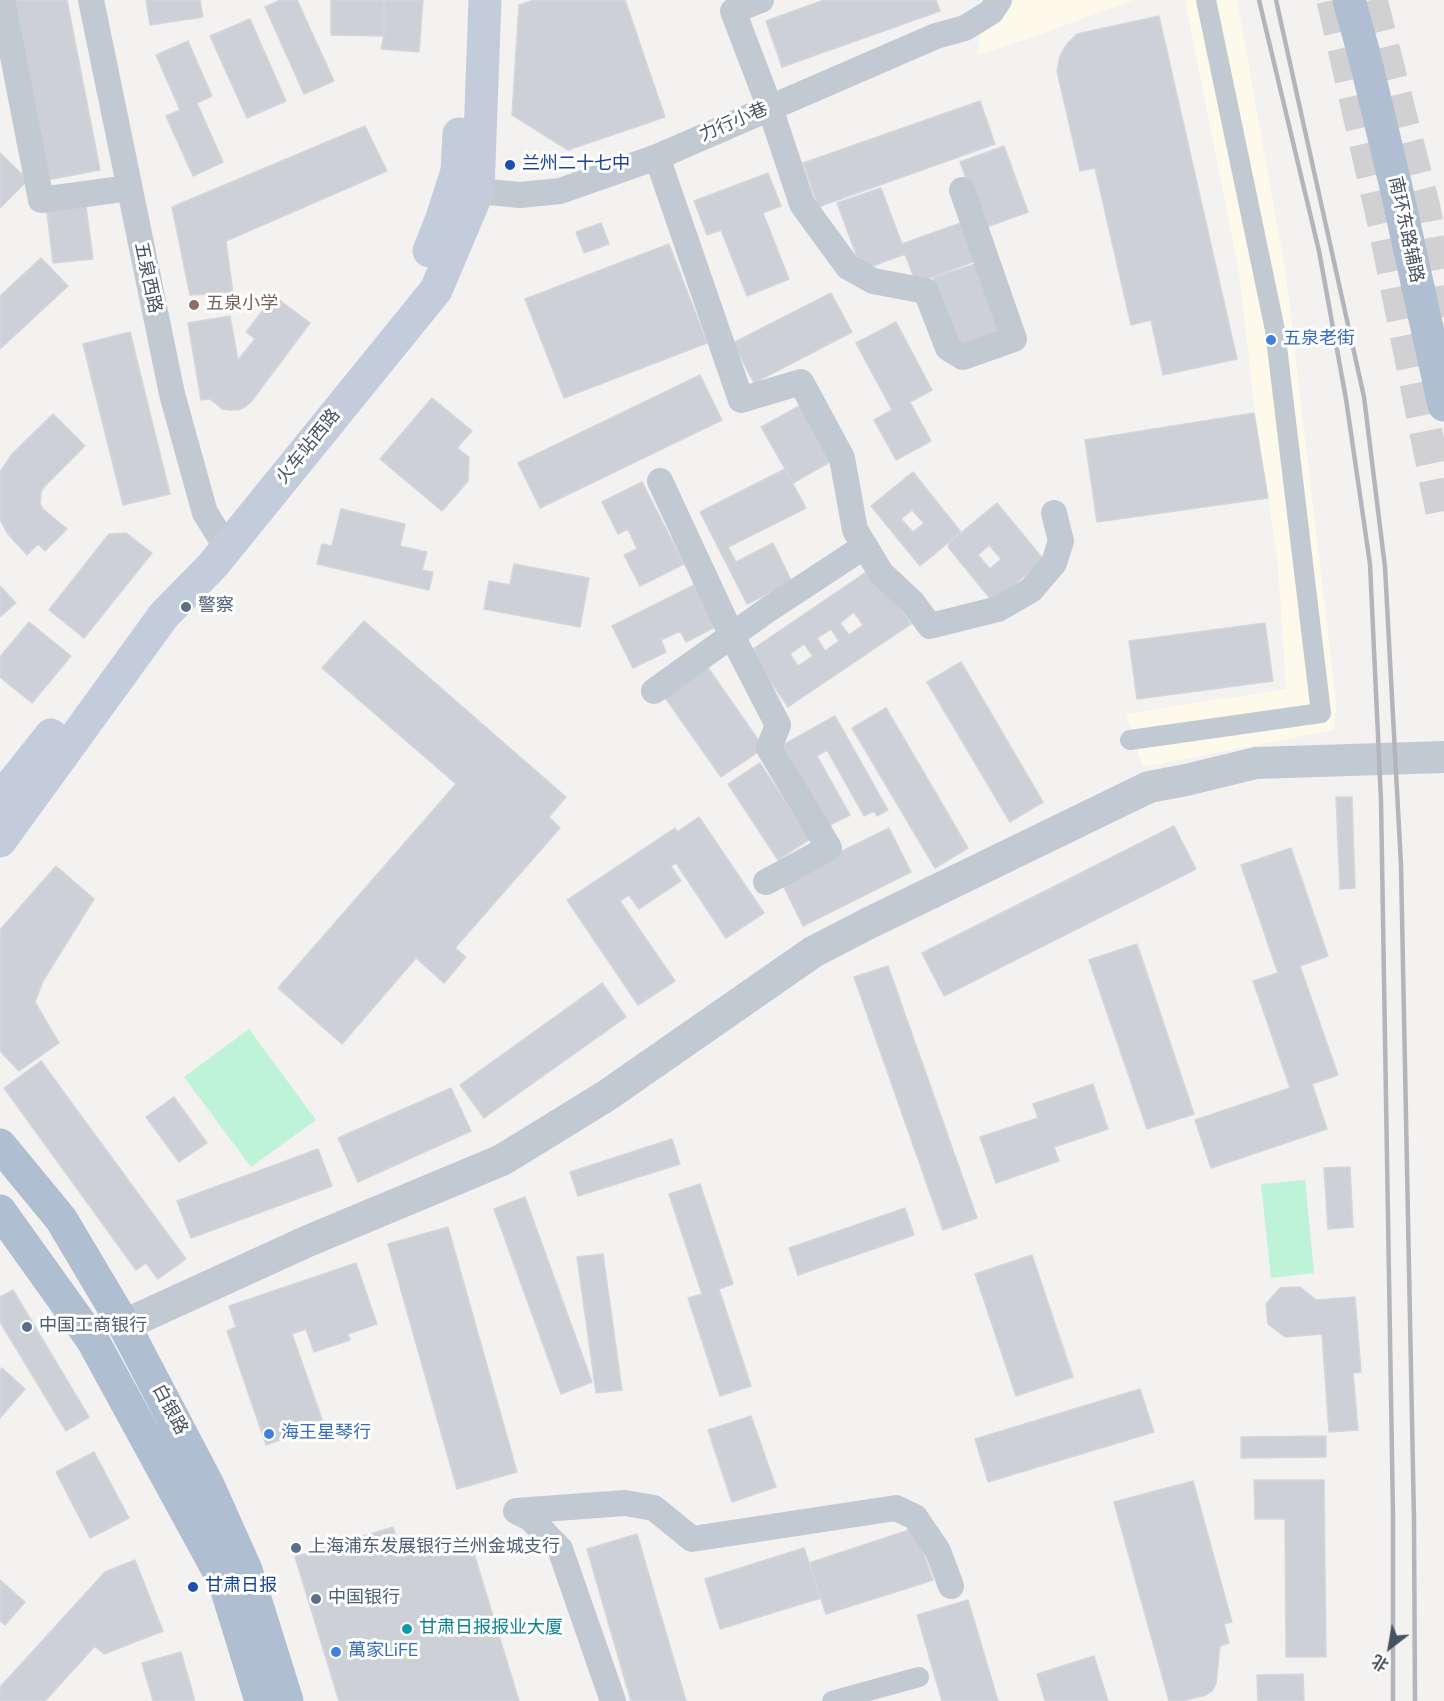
<!DOCTYPE html>
<meta charset="utf-8">
<style>
body{margin:0}
#map{position:relative;width:1444px;height:1701px;overflow:hidden;background:#f4f1f1;font-family:"Nunito Sans","Noto Sans SC",sans-serif}
canvas{display:block}
.north{position:absolute;left:1360px;top:1617px;width:60px;height:60px;-webkit-text-stroke:4px #fff;paint-order:stroke;rotate:211deg;font-size:16px;font-weight:700;line-height:24px;text-align:center;color:#475260}
.north::after{content:'';display:block;margin:auto;width:21px;height:27px;background:#475260;clip-path:polygon(50% 0,100% 100%,50% 72%,0 100%)}
</style>
<div id="map">
<canvas width="1444" height="1701"></canvas>
<div class="north">北</div>
</div>
<script>
const g = document.querySelector('canvas').getContext('2d');
g.lineJoin = 'round';
function paint(path, color) { g.fillStyle = color; g.fill(path, 'evenodd'); }
const shape = rows => new Path2D(rows.map(r => 'M' + r).join(''));
function trace(path, color, width, dash) { g.strokeStyle = color; g.lineWidth = width; g.lineCap = dash ? 'butt' : 'round'; g.setLineDash(dash || []); g.stroke(path); }
function label(font, color, halo, rows, align = 'center') {
  g.font = font + ' "Nunito Sans","Noto Sans SC",sans-serif'; g.lineWidth = 6; g.setLineDash([]); g.textBaseline = 'middle'; g.strokeStyle = halo; g.fillStyle = color; for (const [text, x, y, turn = 0] of rows) {
    g.save(); g.translate(x, y); g.rotate((+turn || 0) * Math.PI / 180); g.textAlign = isNaN(turn) ? turn : align; if (halo) g.strokeText(text, 0, 0); g.fillText(text, 0, 0); g.restore();
  }
}
paint(shape([
 [983,0,1133,0,1036,36,978,55],
 [1185,0,1237,0,1286,275,1336,703,1334,730,1143,767,1126,714,1286,689,1278,564,1254,405,1239,272]
]), '#fdfaeb');
paint(shape([
 [249,1029,316,1120,251,1167,184,1077],
 [1305,1180,1314,1273,1271,1278,1261,1184]
]), '#bef3d7');
const building = shape([
 [12,0,67,0,100,170,47,180,12,0],
 [146,0,200,0,203,17,150,25,146,0],
 [280,0,297,0,334,81,304,94,265,7,280,0],
 [331,0,384,0,384,36,331,35,331,0],
 [384,0,423,0,419,52,381,49,384,36,384,0],
 [534,0,625,0,665,117,568,150,512,115,519,5,534,0],
 [824,0,936,0,940,11,782,67,766,21,824,0],
 [1159,16,1237,359,1163,375,1151,320,1131,325,1095,168,1080,171,1057,71,1060,56,1067,44,1077,34,1159,16],
 [250,19,286,101,247,118,210,36,250,19],
 [188,41,212,96,197,103,223,162,193,176,166,116,180,110,156,55,188,41],
 [980,101,995,144,818,207,803,163,980,101],
 [365,126,387,171,226,241,233,293,190,295,172,207,365,126],
 [1004,146,1028,212,984,228,960,162,1004,146],
 [0,153,28,180,0,208,0,153],
 [768,173,781,206,763,213,789,279,747,296,721,230,707,235,694,201,768,173],
 [881,188,902,244,966,221,981,259,916,283,905,254,862,270,837,203,881,188],
 [85,199,93,259,53,263,46,204,85,199],
 [601,223,609,244,584,253,576,232,601,223],
 [669,244,707,343,564,398,525,299,669,244],
 [41,258,68,286,0,349,0,296,41,258],
 [975,264,999,333,957,347,933,278,975,264],
 [831,293,852,332,754,383,733,343,831,293],
 [274,296,310,323,251,402,245,407,238,410,230,410,222,409,210,399,201,400,188,323,230,316,238,360,255,339,246,332,274,296],
 [896,322,932,390,910,402,931,441,896,460,874,420,892,410,856,343,896,322],
 [130,332,170,494,123,505,83,344,130,332],
 [700,375,722,420,540,508,518,463,700,375],
 [432,398,472,431,457,448,469,457,468,481,442,511,380,459,432,398],
 [803,404,835,459,793,483,761,427,803,404],
 [1254,413,1268,498,1097,522,1085,440,1254,413],
 [53,414,85,446,44,487,41,492,40,504,43,509,67,529,45,551,38,544,27,555,7,533,0,519,0,472,12,454,53,414],
 [785,469,806,508,728,547,736,562,773,543,792,582,747,604,700,512,785,469],
 [913,472,961,532,920,566,871,506,913,472],
 [912,510,924,523,913,532,901,519,912,510],
 [642,482,684,564,640,586,624,555,637,549,628,529,618,534,602,502,642,482],
 [997,503,1044,560,993,602,948,547,950,542,997,503],
 [989,545,1001,559,990,569,978,555,989,545],
 [341,509,405,524,400,546,427,552,422,570,433,572,429,590,317,564,322,544,332,546,341,509],
 [126,533,152,553,84,638,49,610,109,534,126,533],
 [514,564,589,578,580,627,484,609,489,581,510,585,514,564],
 [872,568,911,624,788,707,750,651,872,568],
 [854,612,863,625,849,635,840,623,854,612],
 [831,629,839,641,825,651,817,638,831,629],
 [804,644,813,656,798,666,790,654,804,644],
 [694,585,715,627,686,642,680,631,661,640,666,652,633,668,612,626,694,585],
 [0,586,16,603,0,617,0,586],
 [364,621,566,797,549,817,560,828,455,948,466,957,444,983,416,958,342,1044,278,988,456,784,322,668,364,621],
 [29,622,71,656,32,703,0,677,0,657,29,622],
 [1265,623,1273,681,1137,699,1129,641,1265,623],
 [704,662,764,748,721,777,661,692,704,662],
 [961,662,1043,802,1010,822,927,682,961,662],
 [886,708,968,848,935,868,852,728,886,708],
 [835,716,888,810,877,816,874,811,864,816,827,750,817,756,850,815,828,826,783,745,835,716],
 [760,763,810,839,778,860,728,784,760,763],
 [1336,797,1352,797,1355,888,1340,889,1336,797],
 [699,817,764,913,726,938,676,863,671,866,681,881,639,909,629,895,620,901,675,981,638,1005,567,900,675,828,677,832,699,817],
 [1174,826,1196,869,944,996,922,953,1174,826],
 [889,828,911,872,803,926,781,881,889,828],
 [1291,848,1328,956,1300,966,1338,1075,1312,1084,1327,1129,1211,1168,1195,1120,1290,1088,1253,981,1278,973,1241,865,1291,848],
 [56,866,94,899,43,981,35,1002,59,1043,19,1071,0,1051,0,930,56,866],
 [1137,944,1194,1114,1147,1129,1089,960,1137,944],
 [888,966,977,1218,943,1230,854,977,888,966],
 [602,983,626,1017,484,1118,460,1085,602,983],
 [41,1061,186,1259,158,1279,146,1263,136,1270,4,1088,41,1061],
 [1093,1084,1108,1129,1054,1147,1059,1161,996,1183,980,1137,1038,1118,1033,1104,1093,1084],
 [451,1088,471,1131,358,1182,338,1138,451,1088],
 [174,1097,207,1143,179,1162,146,1117,174,1097],
 [672,1139,680,1164,578,1196,570,1172,672,1139],
 [318,1149,332,1186,191,1238,177,1201,318,1149],
 [1350,1167,1353,1227,1328,1229,1324,1168,1350,1167],
 [700,1184,733,1284,719,1289,751,1386,720,1396,688,1298,702,1294,669,1194,700,1184],
 [525,1197,592,1382,561,1394,494,1209,525,1197],
 [905,1208,914,1235,798,1275,789,1248,905,1208],
 [448,1227,517,1472,457,1489,388,1244,448,1227],
 [603,1254,622,1390,596,1393,577,1257,603,1254],
 [1032,1255,1073,1377,1016,1396,975,1274,1032,1255],
 [356,1263,377,1324,348,1334,350,1340,314,1352,306,1329,292,1334,324,1425,266,1445,227,1331,236,1327,229,1306,356,1263],
 [1300,1287,1316,1300,1355,1297,1361,1372,1353,1373,1358,1430,1329,1432,1322,1334,1285,1337,1268,1324,1266,1304,1280,1288,1300,1287],
 [13,1290,89,1417,66,1431,0,1322,0,1297,13,1290],
 [2,1368,25,1389,0,1418,0,1370,2,1368],
 [1140,1389,1154,1432,988,1482,975,1439,1140,1389],
 [751,1416,776,1487,732,1502,708,1430,751,1416],
 [1326,1436,1326,1457,1241,1458,1241,1437,1326,1436],
 [94,1452,129,1518,90,1538,56,1472,94,1452],
 [1254,1480,1324,1480,1326,1657,1286,1657,1285,1519,1255,1519,1254,1480],
 [1193,1481,1232,1622,1224,1624,1229,1643,1220,1646,1216,1684,1212,1691,1206,1695,1183,1701,1169,1701,1114,1502,1193,1481],
 [393,1527,402,1557,469,1537,519,1701,339,1701,295,1557,393,1527],
 [915,1528,933,1580,826,1614,809,1563,915,1528],
 [637,1534,686,1701,631,1701,587,1549,637,1534],
 [804,1548,821,1598,720,1629,705,1579,804,1548],
 [135,1560,163,1631,104,1654,95,1646,45,1701,0,1701,0,1687,105,1572,135,1560],
 [0,1580,25,1602,5,1625,0,1621,0,1580],
 [968,1600,998,1701,942,1701,917,1615,968,1600],
 [181,1652,195,1701,153,1701,142,1663,181,1652],
 [1094,1656,1108,1701,1045,1701,1037,1674,1094,1656],
 [1303,1674,1304,1701,1258,1701,1257,1675,1303,1674]
]);
paint(building, '#cdd0d6');
trace(building, '#d5d6dd', 1.5);
trace(shape([
 [1333,0,1384,224,1444,522],
 [1371,0,1424,208,1444,317]
]), '#d1d1d4', 33, [33, 16]);
trace(shape([
 [1130,740,1321,713,1275,330,1206,0],
 [832,1701,919,1677]
]), '#c1cad3', 20);
trace(shape([
 [2,0,41,200,129,188],
 [91,0,172,394,205,513,227,548],
 [761,0,733,11,770,108,802,204,848,267,873,281,926,291,948,348,963,357,1014,339,962,190],
 [657,157,741,400,801,382,842,458,855,530,881,573,912,602,930,626,998,609,1031,590,1054,563,1061,541,1054,513],
 [462,188,478,191,520,195,560,191,657,157,936,36,965,28,991,12,999,0],
 [660,481,732,636,778,725,769,748,829,848,766,882],
 [654,691,766,611,865,546],
 [516,1511,625,1503,654,1508,692,1539,896,1508,915,1517,938,1551,951,1586],
 [516,1511,530,1518,560,1549,613,1701]
]), '#c1cad3', 26);
trace(shape([
 [124,1325,308,1241,502,1160,606,1096,813,952,869,923,1149,787,1186,780,1256,763,1444,757]
]), '#c1cad3', 32);
trace(shape([
 [429,251,442,218,457,171,459,134],
 [0,799,51,735],
 [0,841,164,615,213,565,436,290,478,191,485,0]
]), '#c3ccdb', 33);
trace(shape([
 [1349,0,1364,54,1396,187,1444,405],
 [0,1145,61,1219,124,1325,208,1485,246,1570,287,1701],
 [0,1211,93,1341,224,1581,261,1701]
]), '#afbed1', 33);
trace(shape([
 [1259,0,1319,251,1346,399,1370,564,1381,800,1393,1515,1393,1701],
 [1276,0,1364,397,1385,567,1401,865,1414,1520,1415,1701]
]), '#b3b5bc', 4.5);
for (const [x, y, r, color] of [
 [510,165,6,"#1a4fb4"],
 [194,305,6,"#8d6e63"],
 [1271,340,6,"#3f7fe0"],
 [186,607,6,"#5c6f8a"],
 [27,1327,6,"#5c6f8a"],
 [269,1434,6,"#3f7fe0"],
 [296,1548,6,"#5c6f8a"],
 [193,1587,6,"#1a4fb4"],
 [316,1599,6,"#5c6f8a"],
 [407,1629,6,"#0f9aa8"],
 [336,1652,6,"#3f7fe0"]
]) { const dot = new Path2D(); dot.arc(x, y, r, 0, 2 * Math.PI); g.fillStyle = color; g.fill(dot); trace(dot, '#fff', 2); }
label('18px', '#475260', '#fff', [
 ["力行小巷",734,123,-23],
 ["南环东路辅路",1405,230,78],
 ["五泉西路",147,278,78],
 ["火车站西路",309,447,-51],
 ["白银路",169,1410,62]
]);
label('18px', '#164399', '#fff', [
 ["兰州二十七中",522,165],
 ["甘肃日报",205,1587]
], 'left');
label('18px', '#785e54', '#fff', [
 ["五泉小学",206,305]
], 'left');
label('18px', '#366cbe', '#fff', [
 ["五泉老街",1283,340],
 ["海王星琴行",281,1434],
 ["萬家LiFE",348,1652]
], 'left');
label('18px', '#4e5e75', '#fff', [
 ["警察",198,607],
 ["中国工商银行",39,1327],
 ["上海浦东发展银行兰州金城支行",308,1548],
 ["中国银行",328,1599]
], 'left');
label('18px', '#0d838f', '#fff', [
 ["甘肃日报报业大厦",419,1629]
], 'left');
</script>
